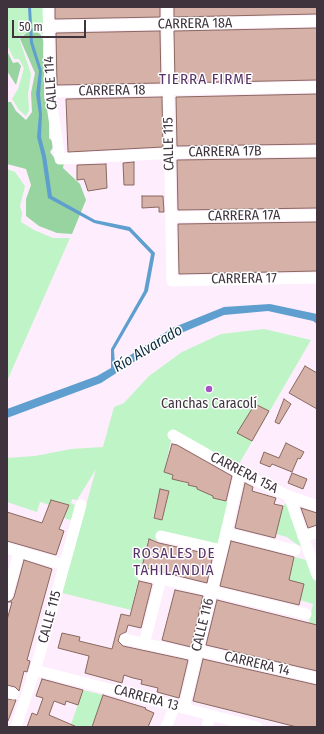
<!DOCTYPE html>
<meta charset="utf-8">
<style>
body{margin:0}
#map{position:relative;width:324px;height:734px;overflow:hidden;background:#feedfc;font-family:"Fira Sans Condensed",sans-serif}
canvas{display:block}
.frame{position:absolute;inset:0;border:8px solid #3f343e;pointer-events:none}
.scale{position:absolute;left:12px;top:20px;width:74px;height:18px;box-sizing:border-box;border:2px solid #3f343e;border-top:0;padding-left:5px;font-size:12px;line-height:14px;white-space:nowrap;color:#3f343e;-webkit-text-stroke:3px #fff;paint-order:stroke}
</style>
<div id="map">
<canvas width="324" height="734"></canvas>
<div class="frame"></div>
<div class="scale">50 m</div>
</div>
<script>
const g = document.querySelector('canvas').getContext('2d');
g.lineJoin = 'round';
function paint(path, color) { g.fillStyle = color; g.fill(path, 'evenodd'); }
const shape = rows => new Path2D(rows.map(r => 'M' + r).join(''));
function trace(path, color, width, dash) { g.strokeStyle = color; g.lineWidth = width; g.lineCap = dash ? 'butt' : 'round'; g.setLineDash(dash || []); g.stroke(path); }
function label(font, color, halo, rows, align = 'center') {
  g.font = font + ' "Fira Sans Condensed",sans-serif'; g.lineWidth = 3; g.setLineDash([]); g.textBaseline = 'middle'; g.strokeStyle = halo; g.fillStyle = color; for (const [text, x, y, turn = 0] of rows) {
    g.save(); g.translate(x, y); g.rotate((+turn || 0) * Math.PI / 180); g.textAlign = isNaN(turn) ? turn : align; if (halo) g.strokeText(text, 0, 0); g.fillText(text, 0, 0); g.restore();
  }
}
paint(shape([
 [7,7,43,7,43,34,32,27,19,38,31,74,28,94,29,111,26,116,19,110,12,99,18,89,24,68,19,59,14,59,7,45],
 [7,169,15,172,25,186,20,206,22,213,21,222,34,230,53,238,70,238,7,381],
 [264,329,311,340,236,469,173,432,164,472,173,475,172,477,181,479,180,481,197,487,197,489,213,496,213,498,229,502,217,547,159,534,158,541,148,539,131,610,62,593,96,469,77,500,72,499,71,503,75,505,71,520,64,518,69,505,61,502,60,504,50,505,40,502,37,512,7,502,7,458,35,456,71,449,103,447,114,407,124,403,149,376,182,352,221,334],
 [160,489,169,491,162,520,153,517],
 [287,502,317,579,317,649,308,627,313,604,300,600,304,584,289,580,294,557,306,560,302,547,295,543,287,537,276,534,283,506],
 [83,690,103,695,92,727,70,727]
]), '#bef4c6');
paint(shape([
 [33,28,41,35,44,42,43,54,45,65,44,98,47,104,49,116,49,138,55,144,50,152,55,159,64,162,63,168,80,184,86,200,72,234,57,233,39,226,26,216,26,199,31,185,26,169,7,164,7,102,11,102,16,111,26,120,32,112,31,93,35,73,20,39,28,31],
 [7,51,13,63,18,62,21,66,16,85,7,71]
]), '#97d4a0');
paint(shape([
 [28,7,31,7,33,42,42,71,40,94,42,114,41,137,46,156,52,196,95,220,130,227,155,253,148,291,114,350,115,365,172,328,224,307,270,304,317,314,317,324,313,321,268,311,224,315,174,336,101,383,7,418,7,409,97,376,111,368,111,349,144,291,151,254,129,231,94,223,48,198,42,157,37,137,39,114,36,94,39,71,30,43]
]), '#5f9fcf');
const building = shape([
 [55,7,160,7,160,17,55,19,55,7],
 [174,7,317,7,317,14,174,17,174,7],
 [317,28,317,80,175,83,174,31,317,28],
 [160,31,161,83,57,85,56,33,160,31],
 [317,94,317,144,177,146,176,97,317,94],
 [162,97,163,147,68,152,66,99,162,97],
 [317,158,317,208,178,210,177,160,317,158],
 [134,162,134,185,124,185,123,163,134,162],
 [106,164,107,188,88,191,84,179,77,180,77,165,106,164],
 [142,196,163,196,164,212,159,212,159,207,142,208,142,196],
 [317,222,317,271,179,274,178,224,317,222],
 [305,366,317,373,317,409,289,393,305,366],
 [284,399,291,404,279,424,275,422,284,399],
 [255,404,269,411,252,441,237,433,255,404],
 [286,443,304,452,300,459,298,458,292,472,272,464,270,467,260,463,264,452,279,458,286,443],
 [172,444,177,445,232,476,226,501,213,498,213,496,197,489,197,487,188,485,189,483,172,479,173,475,164,472,172,444],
 [292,473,307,479,303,489,288,483,292,473],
 [245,483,253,487,252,491,276,498,274,504,283,506,275,538,235,528,245,483],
 [160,489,169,491,162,520,154,518,160,489],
 [51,500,69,505,59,529,64,531,56,555,7,541,7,512,42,523,51,500],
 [301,508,317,513,317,525,308,528,301,508],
 [149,539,159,543,213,555,207,583,142,567,149,539],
 [231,541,294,557,289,580,304,584,299,605,220,586,231,541],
 [24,560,52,569,27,660,30,661,29,665,27,672,24,671,19,691,15,687,7,685,7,620,12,602,8,602,12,600,14,597,24,560],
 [139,581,152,584,141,628,128,625,126,632,120,635,118,641,123,646,188,660,179,698,157,692,158,688,141,684,142,680,133,678,124,675,122,683,85,673,89,656,58,648,62,633,80,637,79,641,112,649,121,614,130,616,139,581],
 [175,590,203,596,191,647,162,640,175,590],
 [217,600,317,625,317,671,206,645,217,600],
 [203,659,317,685,317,727,297,727,193,701,203,659],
 [42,679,83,690,78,705,66,701,65,705,54,701,49,715,77,727,27,727,32,713,37,715,43,698,36,696,42,679],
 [103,695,146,708,145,709,154,713,148,727,92,727,103,695],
 [7,699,16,700,8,721,7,721,7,699]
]);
paint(building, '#d5b1a7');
trace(building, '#896860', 1);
trace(shape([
 [48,7,50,92,60,159,178,153,317,151],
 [167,7,172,281,317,278],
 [48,26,317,21],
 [50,92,317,87],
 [171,217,317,215],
 [173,435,240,473,289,496,317,506],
 [289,496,317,575],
 [226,533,295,550],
 [161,536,222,550],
 [303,537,317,532],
 [7,548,64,565],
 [141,574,306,614],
 [7,595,19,552],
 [125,639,196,655],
 [144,644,161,579],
 [197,650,317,678],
 [35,670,257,727],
 [7,692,13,694],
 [184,708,240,473],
 [16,727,38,660,81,505],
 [166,727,175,706],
 [207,727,210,715]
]), '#fff', 11);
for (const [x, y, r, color] of [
 [209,389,4,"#a454c5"]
]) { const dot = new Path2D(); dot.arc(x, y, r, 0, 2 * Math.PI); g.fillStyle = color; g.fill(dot); trace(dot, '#fff', 1.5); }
label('14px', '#3f343e', '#fff', [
 ["CARRERA 18A",195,24,-1],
 ["CALLE 114",51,83,-94],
 ["CARRERA 18",112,91,-1],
 ["CALLE 115",169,144,-91],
 ["CARRERA 17B",225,152,-1],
 ["CARRERA 17A",244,216,-1],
 ["CARRERA 17",244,279,-1],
 ["CARRERA 15A",244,473,27],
 ["CALLE 115",50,617,-75],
 ["CALLE 116",203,625,-76],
 ["CARRERA 14",257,664,13],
 ["CARRERA 13",146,698,15]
]);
label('14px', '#3f343e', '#fff', [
 ["Canchas Caracolí",209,404]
]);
g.letterSpacing = '1px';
label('15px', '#573168', '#fff', [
 ["TIERRA FIRME",206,80],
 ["ROSALES DE",174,554],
 ["TAHILANDIA",174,571]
]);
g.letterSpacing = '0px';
label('italic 15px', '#0f2c40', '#fff', [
 ["Río Alvarado",148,349,-31]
]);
</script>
